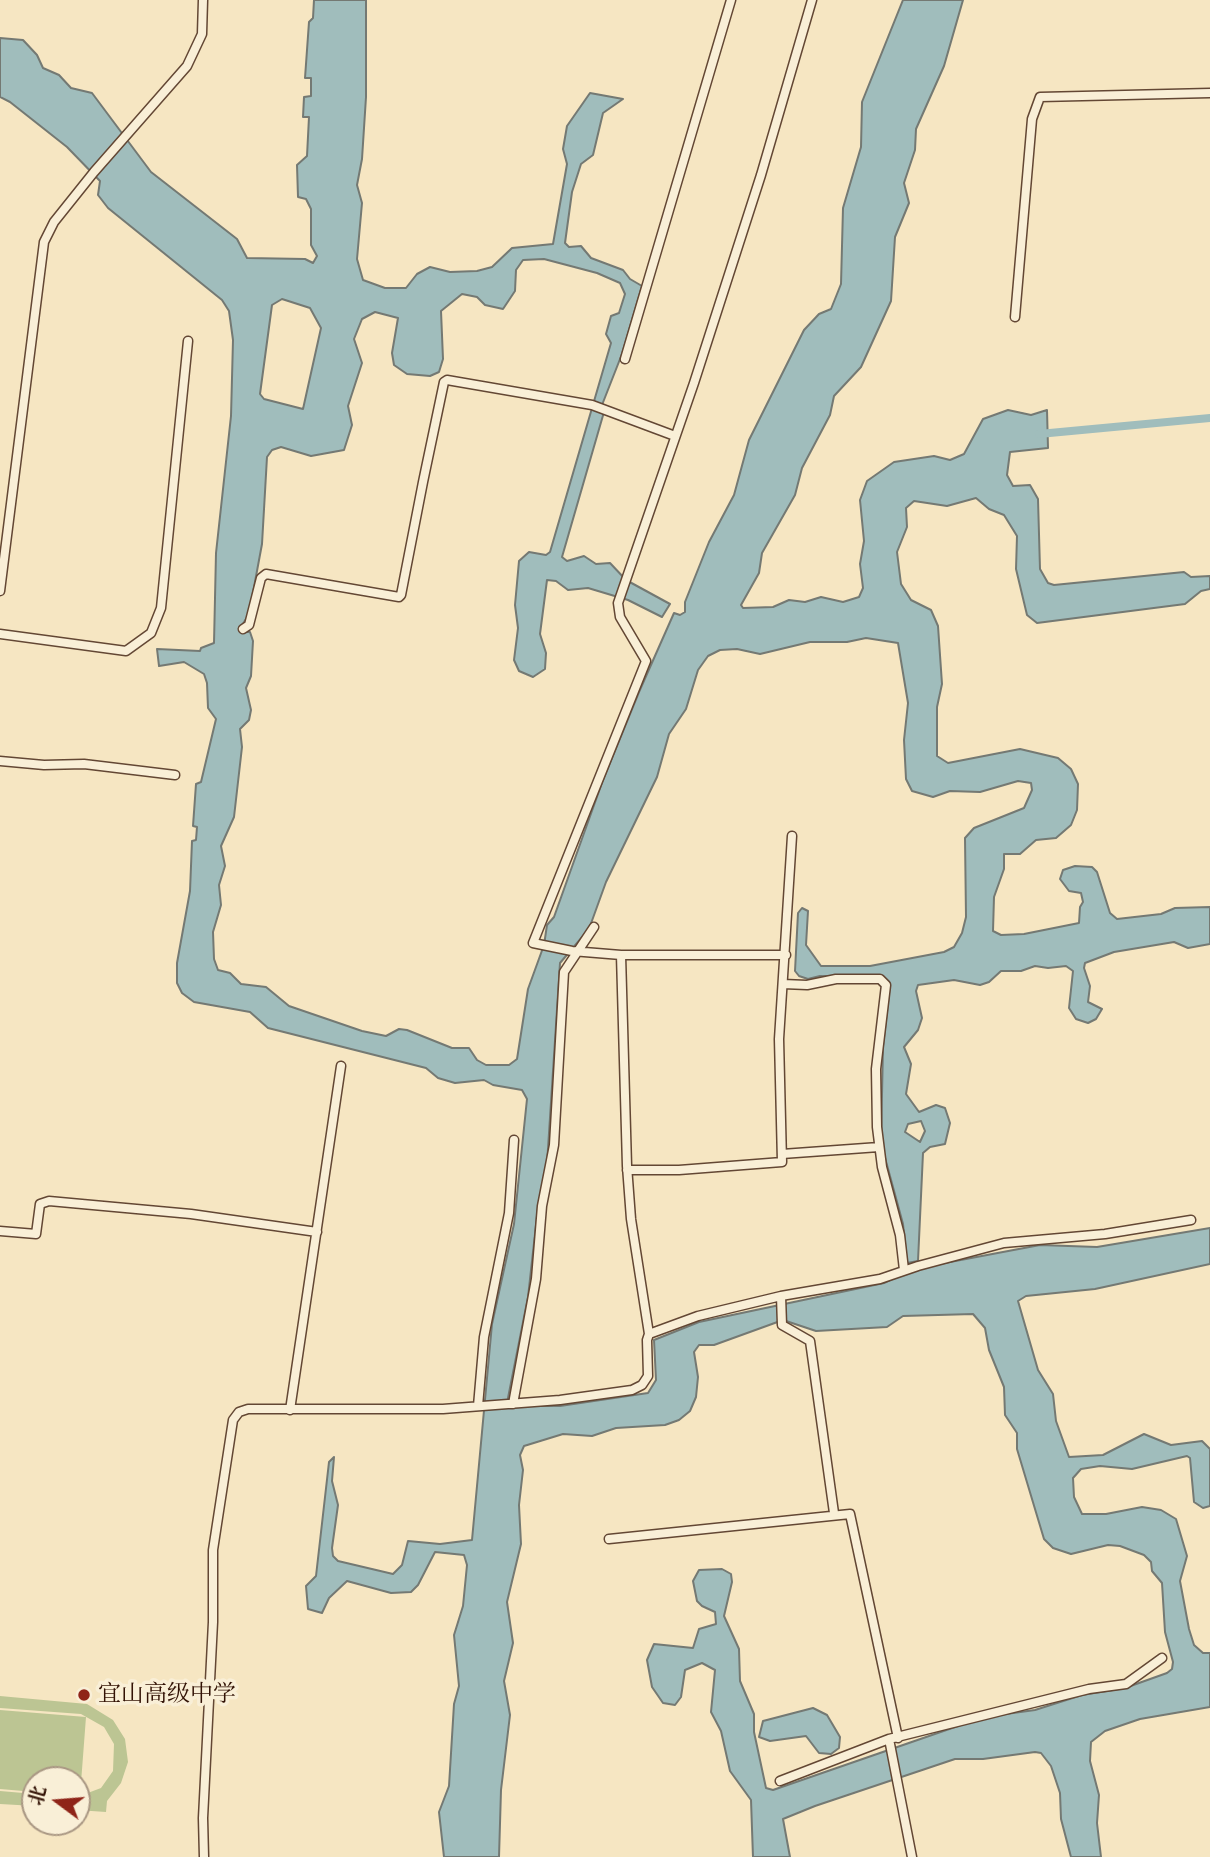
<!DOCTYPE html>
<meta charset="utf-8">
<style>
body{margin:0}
#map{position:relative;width:1210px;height:1857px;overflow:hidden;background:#f6e6c2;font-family:"IM FELL French Canon","Noto Serif SC",serif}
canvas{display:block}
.north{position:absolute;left:21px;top:1766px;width:70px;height:70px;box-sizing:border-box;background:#f9efd7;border:2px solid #a99783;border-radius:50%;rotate:286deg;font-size:19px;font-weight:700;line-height:28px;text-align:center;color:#321205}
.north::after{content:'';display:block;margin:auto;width:24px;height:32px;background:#8f2418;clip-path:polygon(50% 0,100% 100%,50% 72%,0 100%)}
</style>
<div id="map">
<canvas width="1210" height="1857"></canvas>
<div class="north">北</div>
</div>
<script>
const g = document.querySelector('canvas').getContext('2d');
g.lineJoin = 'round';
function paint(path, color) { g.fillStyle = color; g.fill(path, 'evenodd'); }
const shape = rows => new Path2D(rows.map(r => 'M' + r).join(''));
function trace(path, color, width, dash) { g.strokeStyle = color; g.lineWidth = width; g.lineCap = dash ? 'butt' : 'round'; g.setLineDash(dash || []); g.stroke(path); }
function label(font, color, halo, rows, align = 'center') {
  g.font = font + ' "IM FELL French Canon","Noto Serif SC",serif'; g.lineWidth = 7; g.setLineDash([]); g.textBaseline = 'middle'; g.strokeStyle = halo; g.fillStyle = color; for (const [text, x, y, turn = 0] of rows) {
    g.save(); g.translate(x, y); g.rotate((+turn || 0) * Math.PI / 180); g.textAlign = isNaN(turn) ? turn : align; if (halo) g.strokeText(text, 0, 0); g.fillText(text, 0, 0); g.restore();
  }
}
paint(shape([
 [0,1696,87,1704,113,1720,125,1739,128,1762,121,1783,107,1801,106,1812,77,1810,77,1797,101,1788,113,1771,114,1744,104,1727,81,1714,0,1708],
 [0,1710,86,1717,80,1796,77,1795,77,1780,35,1780,35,1792,0,1789],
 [0,1791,35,1794,35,1806,0,1804]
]), '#bcc593');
const water = shape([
 [314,0,366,0,366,97,362,159,357,185,362,203,357,259,363,280,385,288,406,288,417,274,430,267,450,272,477,271,492,267,512,248,553,244,567,164,563,149,567,126,590,93,623,99,603,113,593,155,581,164,572,192,565,243,569,247,581,246,591,258,623,270,630,279,642,286,622,354,602,405,604,412,562,557,567,561,584,556,596,564,610,563,626,580,670,604,662,617,628,600,588,588,568,590,556,581,547,580,540,634,546,653,545,669,533,677,519,671,514,660,518,628,515,605,519,561,529,552,546,555,550,552,611,343,606,334,611,316,619,313,625,294,620,283,597,273,544,259,523,260,516,270,515,291,503,309,485,305,477,297,462,294,441,311,443,359,439,372,430,376,407,374,394,365,392,353,398,318,375,312,362,319,354,339,362,363,348,406,352,425,344,450,311,456,281,447,272,450,267,457,262,544,249,614,241,627,245,632,250,632,253,641,251,676,246,688,251,710,249,720,240,729,242,747,234,817,221,846,225,866,219,885,221,905,213,932,214,959,218,970,230,973,241,984,266,987,289,1006,362,1031,386,1036,399,1029,407,1030,452,1048,469,1048,477,1060,486,1065,509,1065,517,1059,528,989,544,945,547,925,554,917,603,780,639,692,674,613,680,615,685,612,685,602,709,542,734,495,749,440,804,330,819,314,831,309,841,284,843,208,861,147,862,102,903,0,963,0,944,66,916,129,915,150,904,183,909,203,895,237,891,301,861,367,834,396,830,415,802,468,795,495,762,553,759,573,741,605,743,608,773,607,789,600,805,602,821,597,843,602,859,597,863,588,860,564,864,541,860,500,867,481,894,462,934,456,950,460,964,454,983,419,1008,410,1031,415,1047,410,1048,448,1010,452,1007,475,1013,486,1030,485,1038,499,1040,569,1048,583,1054,585,1184,572,1191,577,1210,576,1210,589,1201,591,1185,604,1037,623,1027,615,1016,569,1017,536,1004,515,989,509,976,498,947,506,914,501,906,508,907,527,897,552,901,584,911,600,931,610,938,626,942,684,937,707,937,756,948,763,1020,749,1058,758,1071,769,1078,784,1077,810,1071,825,1056,838,1036,840,1020,854,1004,854,1004,869,994,897,993,931,1001,935,1024,934,1079,923,1080,907,1083,902,1081,893,1069,891,1060,879,1063,870,1075,866,1092,867,1097,872,1110,913,1117,919,1161,914,1175,908,1210,907,1210,944,1188,948,1174,942,1114,952,1085,963,1084,968,1090,986,1088,1002,1102,1009,1096,1019,1088,1023,1076,1019,1069,1008,1073,971,1066,966,1048,968,1035,966,1021,971,1001,971,989,982,980,985,954,980,918,985,916,991,922,1018,918,1030,904,1047,911,1064,906,1094,919,1112,936,1105,945,1108,950,1123,945,1144,930,1147,923,1153,918,1261,907,1263,903,1224,881,1143,883,1046,890,985,887,980,878,977,820,976,808,979,799,976,795,971,798,913,802,908,808,911,806,945,821,966,870,966,944,952,954,947,962,933,966,917,965,838,974,828,1024,808,1032,790,1031,783,1018,781,980,792,950,791,933,797,912,791,906,779,904,740,908,703,898,643,866,638,847,642,810,642,760,654,737,649,720,650,708,656,698,670,686,709,669,734,657,777,606,882,589,929,560,963,547,1164,538,1207,528,1297,508,1398,509,1406,560,1406,648,1393,656,1380,654,1340,699,1322,884,1283,913,1269,1040,1245,1097,1247,1210,1228,1210,1264,1095,1289,1026,1296,1018,1301,1038,1370,1053,1394,1056,1421,1069,1457,1103,1455,1144,1434,1171,1445,1202,1441,1210,1449,1210,1506,1203,1508,1194,1502,1190,1458,1187,1456,1132,1469,1100,1466,1081,1469,1073,1478,1074,1497,1082,1514,1106,1514,1142,1507,1161,1510,1176,1519,1187,1556,1180,1581,1189,1629,1194,1645,1203,1653,1210,1653,1210,1707,1140,1719,1105,1731,1091,1742,1090,1761,1099,1795,1097,1823,1101,1857,1071,1857,1061,1819,1060,1793,1051,1766,1041,1753,1035,1752,983,1759,955,1759,815,1806,783,1819,790,1857,753,1857,751,1800,730,1771,721,1731,711,1712,715,1670,702,1663,685,1670,681,1697,675,1705,663,1703,652,1687,647,1660,654,1644,693,1648,699,1629,716,1624,715,1612,702,1606,697,1601,693,1581,699,1570,722,1569,731,1574,732,1582,724,1616,739,1649,740,1681,754,1714,754,1732,766,1788,773,1790,984,1717,1035,1710,1082,1695,1125,1688,1167,1673,1172,1669,1173,1662,1165,1632,1162,1583,1152,1571,1151,1562,1144,1555,1120,1546,1108,1545,1071,1554,1053,1548,1044,1539,1017,1449,1017,1433,1005,1415,1004,1387,989,1350,985,1328,973,1314,903,1316,887,1327,816,1331,783,1320,714,1345,699,1345,694,1352,698,1377,696,1397,690,1411,679,1420,665,1425,616,1428,592,1436,563,1434,524,1446,520,1455,523,1470,519,1505,521,1544,507,1602,513,1643,504,1681,510,1715,501,1790,499,1857,444,1857,439,1812,449,1786,454,1704,459,1686,454,1635,463,1606,467,1565,464,1555,435,1552,418,1585,411,1592,391,1593,347,1581,329,1598,322,1613,308,1609,306,1586,316,1576,329,1462,334,1457,332,1481,338,1505,332,1548,333,1556,338,1561,393,1574,402,1565,408,1541,440,1544,472,1540,492,1324,514,1224,527,1099,522,1090,493,1085,484,1080,455,1083,438,1078,426,1068,268,1028,250,1012,194,1002,182,993,177,983,177,963,190,891,192,841,196,840,197,827,193,826,196,784,201,782,216,719,208,708,207,683,204,674,184,662,159,666,157,649,200,651,201,648,214,643,216,553,231,416,233,340,229,311,222,300,108,208,98,195,100,181,67,147,10,102,0,97,0,38,23,40,37,55,43,68,59,75,71,88,92,93,151,172,237,239,247,258,305,259,313,263,317,256,311,245,311,209,306,199,298,197,297,165,307,156,309,117,303,117,304,97,311,96,311,78,305,78,309,22,313,18,314,0],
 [282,299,310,308,321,328,303,409,264,399,260,394,272,305,282,299],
 [921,1121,925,1131,920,1142,905,1132,908,1124,921,1121],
 [813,1708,827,1715,840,1737,839,1748,831,1754,819,1753,806,1736,770,1741,759,1737,763,1721,813,1708]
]);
paint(water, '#a0bdbc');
trace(water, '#747973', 2);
trace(shape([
 [1039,434,1210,418]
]), '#a0bdbc', 8);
const minor = shape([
 [1015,317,1032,119,1040,97,1210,93],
 [625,359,731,0],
 [0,591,44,242,54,222,94,172,187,66,202,34,203,0],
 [243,629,249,625,261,578,266,574,399,597,401,595,423,482,444,382,447,380,592,405,675,436],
 [0,634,126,651,151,633,161,608,188,341],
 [0,761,44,765,84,764,175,775],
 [621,955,627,1166,631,1219,649,1334],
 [786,955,621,955,572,951,533,943,646,661,620,617,618,603,694,383,761,175,812,0],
 [783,984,807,985,836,979,880,979,886,985,876,1069,877,1127,882,1167,900,1235,904,1270],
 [782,1154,879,1147],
 [627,1170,679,1170,782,1162,779,1039,792,836],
 [0,1231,36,1234,40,1204,49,1201,191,1214,317,1232],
 [781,1296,782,1325,810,1341,834,1513],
 [513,1404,536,1279,542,1206,554,1145,564,972,594,927],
 [478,1406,484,1337,509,1213,514,1140],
 [290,1410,341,1066],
 [609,1539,850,1514,898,1738],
 [889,1739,912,1857],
 [780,1781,889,1739,1089,1689,1126,1684,1162,1658],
 [204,1857,203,1818,213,1622,213,1550,233,1420,239,1412,248,1409,443,1409,560,1400,632,1390,642,1385,648,1376,647,1340,649,1334,698,1316,781,1296,880,1279,918,1266,1004,1243,1105,1234,1191,1220]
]);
trace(minor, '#634734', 11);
trace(minor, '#f9efd7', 8);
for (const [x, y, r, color] of [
 [84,1695,7,"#8f2418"]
]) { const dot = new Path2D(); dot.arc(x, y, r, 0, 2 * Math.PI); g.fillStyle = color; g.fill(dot); trace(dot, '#f9efd7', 2.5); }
label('23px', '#321205', '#f9efd7', [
 ["宜山高级中学",98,1695]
], 'left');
</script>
